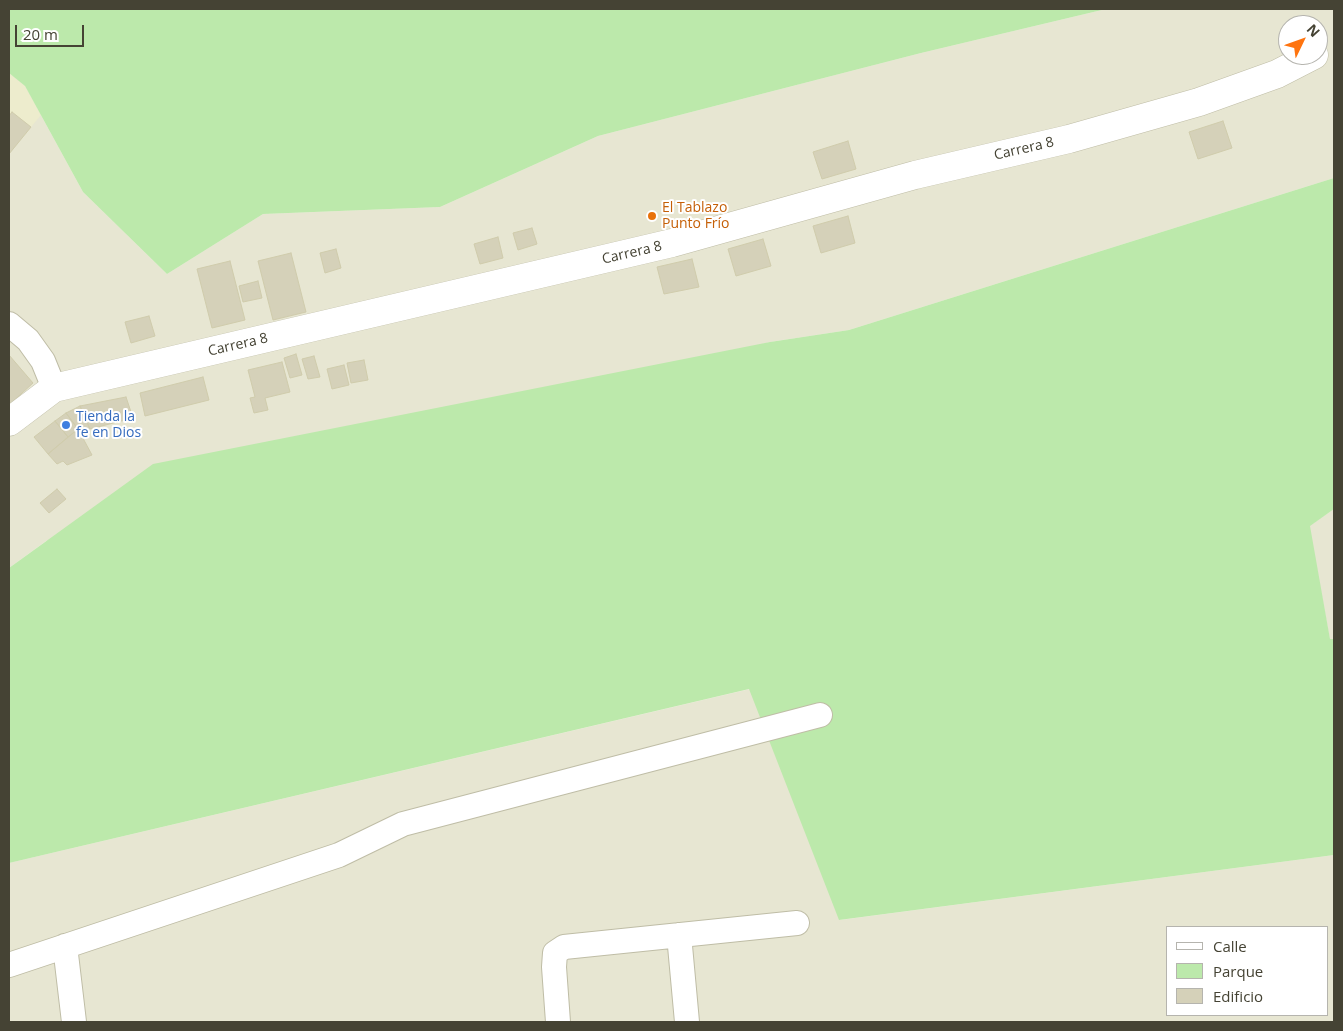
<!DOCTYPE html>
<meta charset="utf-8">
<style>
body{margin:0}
#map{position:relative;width:1343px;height:1031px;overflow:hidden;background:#f3f2e4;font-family:"Open Sans",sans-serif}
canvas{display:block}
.frame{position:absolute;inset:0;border:10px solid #454334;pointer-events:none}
.legend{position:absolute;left:1166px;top:926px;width:162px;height:90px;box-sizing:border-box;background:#fff;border:1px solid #b5b4ae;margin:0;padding:6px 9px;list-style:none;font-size:15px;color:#454334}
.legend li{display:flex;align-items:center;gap:10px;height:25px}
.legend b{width:25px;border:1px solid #b5b4ae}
.north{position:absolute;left:1278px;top:15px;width:50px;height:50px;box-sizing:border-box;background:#fff;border:1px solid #b5b4ae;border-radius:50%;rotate:48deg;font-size:14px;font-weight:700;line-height:20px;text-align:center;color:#454334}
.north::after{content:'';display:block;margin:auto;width:18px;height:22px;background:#ff740f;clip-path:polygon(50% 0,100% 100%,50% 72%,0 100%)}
.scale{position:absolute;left:15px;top:25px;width:69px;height:22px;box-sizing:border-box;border:2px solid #454334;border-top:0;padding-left:6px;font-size:15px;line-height:18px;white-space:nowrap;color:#454334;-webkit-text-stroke:4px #fff;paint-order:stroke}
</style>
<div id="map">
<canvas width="1343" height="1031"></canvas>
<div class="frame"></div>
<ul class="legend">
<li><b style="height:6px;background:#fff"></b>Calle</li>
<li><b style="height:14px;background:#bce9ab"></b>Parque</li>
<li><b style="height:14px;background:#d5d1b9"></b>Edificio</li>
</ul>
<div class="north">N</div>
<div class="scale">20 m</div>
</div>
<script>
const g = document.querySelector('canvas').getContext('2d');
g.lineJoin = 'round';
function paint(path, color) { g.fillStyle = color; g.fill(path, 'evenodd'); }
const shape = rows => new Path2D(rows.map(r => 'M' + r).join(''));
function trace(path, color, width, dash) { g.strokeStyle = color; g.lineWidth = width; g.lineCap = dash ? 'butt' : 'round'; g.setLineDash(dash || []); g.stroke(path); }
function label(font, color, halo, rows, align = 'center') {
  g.font = font + ' "Open Sans",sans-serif'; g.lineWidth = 4; g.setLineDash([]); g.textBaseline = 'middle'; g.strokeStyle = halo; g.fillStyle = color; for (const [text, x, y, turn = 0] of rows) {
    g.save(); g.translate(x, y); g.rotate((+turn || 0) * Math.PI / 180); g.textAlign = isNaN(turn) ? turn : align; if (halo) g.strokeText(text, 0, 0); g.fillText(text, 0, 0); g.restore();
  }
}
paint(shape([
 [1106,9,1334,9,1334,178,849,330,770,342,46,541,9,568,9,73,25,86,83,192,167,274,263,214,440,207,598,136,921,53],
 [1288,25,1318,25,1318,55,1288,55],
 [1334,509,1334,639,1330,640,1309,526],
 [750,689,840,920,1334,855,1334,1022,9,1022,9,863],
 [1167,927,1327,927,1327,1015,1167,1015]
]), '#e7e6d2');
paint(shape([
 [9,73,25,86,41,115,9,154]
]), '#edeccd');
paint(shape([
 [9,9,1106,9,921,53,598,136,440,207,263,214,167,274,83,192,25,86,9,73],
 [1334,178,1334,509,1310,526,1330,639,1334,639,1334,855,839,920,749,689,9,863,9,568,153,464,770,342,849,330]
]), '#bce9ab');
const building = shape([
 [12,112,31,127,9,154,9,116,12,112],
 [1223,121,1232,148,1198,159,1189,132,1223,121],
 [848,141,856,169,822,179,813,152,848,141],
 [848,216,855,243,821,253,813,226,848,216],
 [532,228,537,244,518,250,513,233,532,228],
 [498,237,503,258,480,264,474,244,498,237],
 [763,239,771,266,736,276,728,249,763,239],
 [336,249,341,268,325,273,320,253,336,249],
 [291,253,306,312,273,320,258,261,291,253],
 [692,259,699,287,664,294,657,267,692,259],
 [230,261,245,320,212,328,197,269,230,261],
 [258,281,262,298,243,302,239,286,258,281],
 [149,316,155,336,131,343,125,322,149,316],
 [296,354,302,375,290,378,284,358,296,354],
 [9,355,33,383,9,405,9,355],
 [314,356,320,377,308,379,302,359,314,356],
 [364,360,368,380,351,383,347,363,364,360],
 [282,362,290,392,265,398,268,410,254,413,250,398,255,397,248,370,282,362],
 [344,365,349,385,332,389,327,369,344,365],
 [203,377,209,400,145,416,140,393,203,377],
 [126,397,133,418,90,429,80,406,126,397],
 [80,406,90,429,78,429,66,413,80,406],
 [66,413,78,429,68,437,55,421,66,413],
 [55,421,68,437,48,454,34,437,55,421],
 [78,429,92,455,67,465,63,461,57,464,48,454,78,429],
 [57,489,66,499,49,513,40,503,57,489]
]);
paint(building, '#d5d1b9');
trace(building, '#d0ccac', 1);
const minor = shape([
 [9,324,28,340,43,361,54,388],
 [679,935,687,1022],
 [65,946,74,1022],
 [9,965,339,855,403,824,820,715],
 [558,1022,554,967,555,953,564,947,797,923]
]);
const tertiary = shape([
 [9,422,54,388,672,243,915,175,1069,139,1199,102,1277,74,1314,55]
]);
trace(minor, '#bfbda6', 26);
trace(tertiary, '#bfbda6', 29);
trace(minor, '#fff', 24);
trace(tertiary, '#fff', 28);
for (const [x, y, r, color] of [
 [652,216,5,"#e8710a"],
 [66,425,5,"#3f7fe0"]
]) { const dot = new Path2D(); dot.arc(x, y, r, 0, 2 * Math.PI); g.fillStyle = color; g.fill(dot); trace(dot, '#fff', 2); }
label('14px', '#454334', '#fff', [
 ["Carrera 8",1024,149,-13],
 ["Carrera 8",632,253,-13],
 ["Carrera 8",238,345,-13]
]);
label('14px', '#c56008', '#fff', [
 ["El Tablazo",662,208],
 ["Punto Frío",662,224]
], 'left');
label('14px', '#366cbe', '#fff', [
 ["Tienda la",76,417],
 ["fe en Dios",76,433]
], 'left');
</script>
